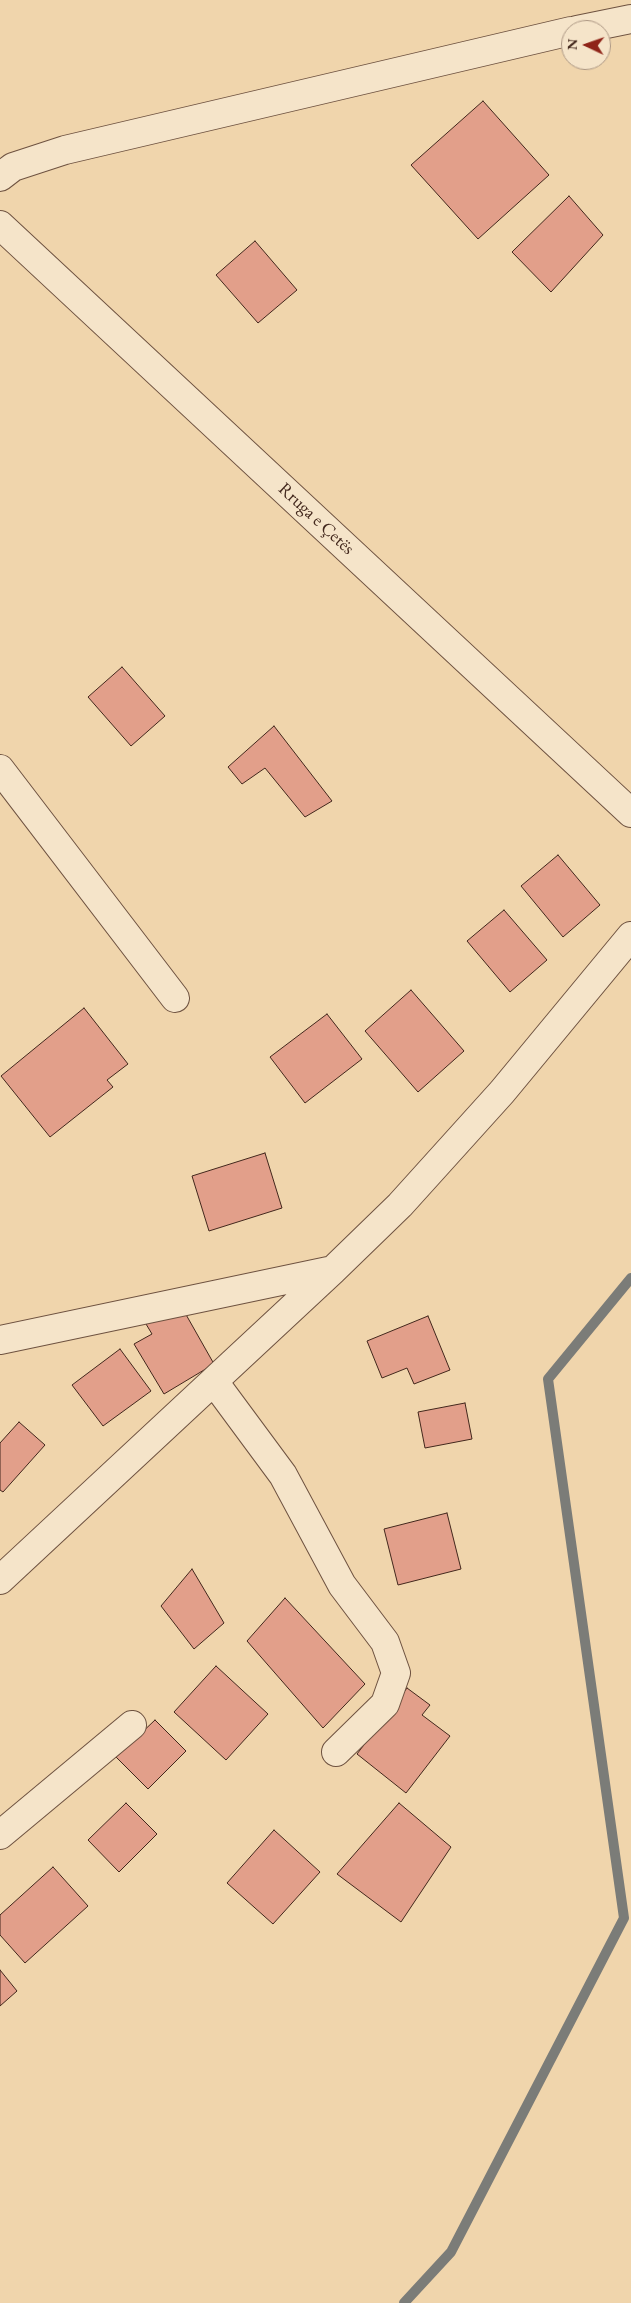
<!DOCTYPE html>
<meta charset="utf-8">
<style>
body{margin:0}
#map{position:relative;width:631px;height:2303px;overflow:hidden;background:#f0d5ac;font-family:"EB Garamond",serif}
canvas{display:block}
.north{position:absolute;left:561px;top:20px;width:50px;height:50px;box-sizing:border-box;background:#f5e4c9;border:1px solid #ad9884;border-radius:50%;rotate:273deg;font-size:14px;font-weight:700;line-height:20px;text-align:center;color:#42271c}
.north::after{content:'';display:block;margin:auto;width:18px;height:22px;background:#8f2418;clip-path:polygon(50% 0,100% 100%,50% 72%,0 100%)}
</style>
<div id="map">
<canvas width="631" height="2303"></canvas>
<div class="north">N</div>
</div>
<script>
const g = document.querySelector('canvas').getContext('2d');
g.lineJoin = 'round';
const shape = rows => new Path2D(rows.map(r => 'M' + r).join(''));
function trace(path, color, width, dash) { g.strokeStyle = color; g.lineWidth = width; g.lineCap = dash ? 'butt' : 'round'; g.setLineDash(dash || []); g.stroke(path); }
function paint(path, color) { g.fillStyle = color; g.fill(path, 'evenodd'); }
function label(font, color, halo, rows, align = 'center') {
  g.font = font + ' "EB Garamond",serif'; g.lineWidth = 4; g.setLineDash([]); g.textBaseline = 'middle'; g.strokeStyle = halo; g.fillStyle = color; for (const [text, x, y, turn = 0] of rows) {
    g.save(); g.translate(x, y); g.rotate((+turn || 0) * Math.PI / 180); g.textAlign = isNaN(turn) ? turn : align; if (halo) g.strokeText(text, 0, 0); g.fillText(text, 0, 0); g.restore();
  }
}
trace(shape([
 [404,2303,451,2252,624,1918,548,1379,631,1278]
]), '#7b7c78', 10);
const building = shape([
 [483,101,549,175,478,239,411,165,483,101],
 [569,196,603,235,551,292,512,252,569,196],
 [255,241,297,290,258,323,216,275,255,241],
 [122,667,165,716,131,746,88,697,122,667],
 [274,726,332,801,305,817,265,768,242,784,228,767,274,726],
 [558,855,600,905,563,937,521,886,558,855],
 [504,910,547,960,510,992,467,941,504,910],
 [411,990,464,1051,418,1092,365,1031,411,990],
 [84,1008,128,1064,107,1080,113,1087,50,1137,1,1076,84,1008],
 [327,1014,362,1059,305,1103,270,1057,327,1014],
 [265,1153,282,1208,209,1231,192,1176,265,1153],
 [180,1304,214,1364,164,1394,134,1344,152,1334,146,1324,180,1304],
 [428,1316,450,1370,414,1384,407,1368,382,1378,367,1341,428,1316],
 [120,1349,151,1391,103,1426,72,1385,120,1349],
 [465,1403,472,1439,425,1448,418,1412,465,1403],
 [19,1422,45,1445,3,1492,0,1490,0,1443,19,1422],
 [447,1513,461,1569,398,1585,384,1529,447,1513],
 [192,1569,224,1623,194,1649,161,1606,192,1569],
 [285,1598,365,1684,323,1728,247,1641,285,1598],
 [216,1666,268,1714,226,1760,174,1712,216,1666],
 [407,1688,430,1705,422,1715,450,1736,406,1793,357,1754,407,1688],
 [155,1720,186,1751,148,1789,116,1757,155,1720],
 [126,1803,157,1834,119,1872,88,1840,126,1803],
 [399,1803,451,1847,401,1922,337,1874,399,1803],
 [274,1830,320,1872,273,1924,227,1883,274,1830],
 [53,1867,88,1906,25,1963,0,1935,0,1915,53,1867],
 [0,1970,17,1991,0,2006,0,1970]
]);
paint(building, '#e29f8a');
trace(building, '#42271c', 1);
const minor = shape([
 [577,30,631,19],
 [0,177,13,167,65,150,571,31],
 [0,225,631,813],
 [0,769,175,998],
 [0,1340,333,1270,400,1205,502,1092,631,936],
 [215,1383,283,1475,342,1585,385,1642,396,1673,385,1704,336,1752],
 [0,1580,333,1270],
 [0,1835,132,1725]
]);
trace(minor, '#6e5240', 30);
trace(minor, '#f5e4c9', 28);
label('18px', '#42271c', '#f5e4c9', [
 ["Rruga e Çetës",316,519,43]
]);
</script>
